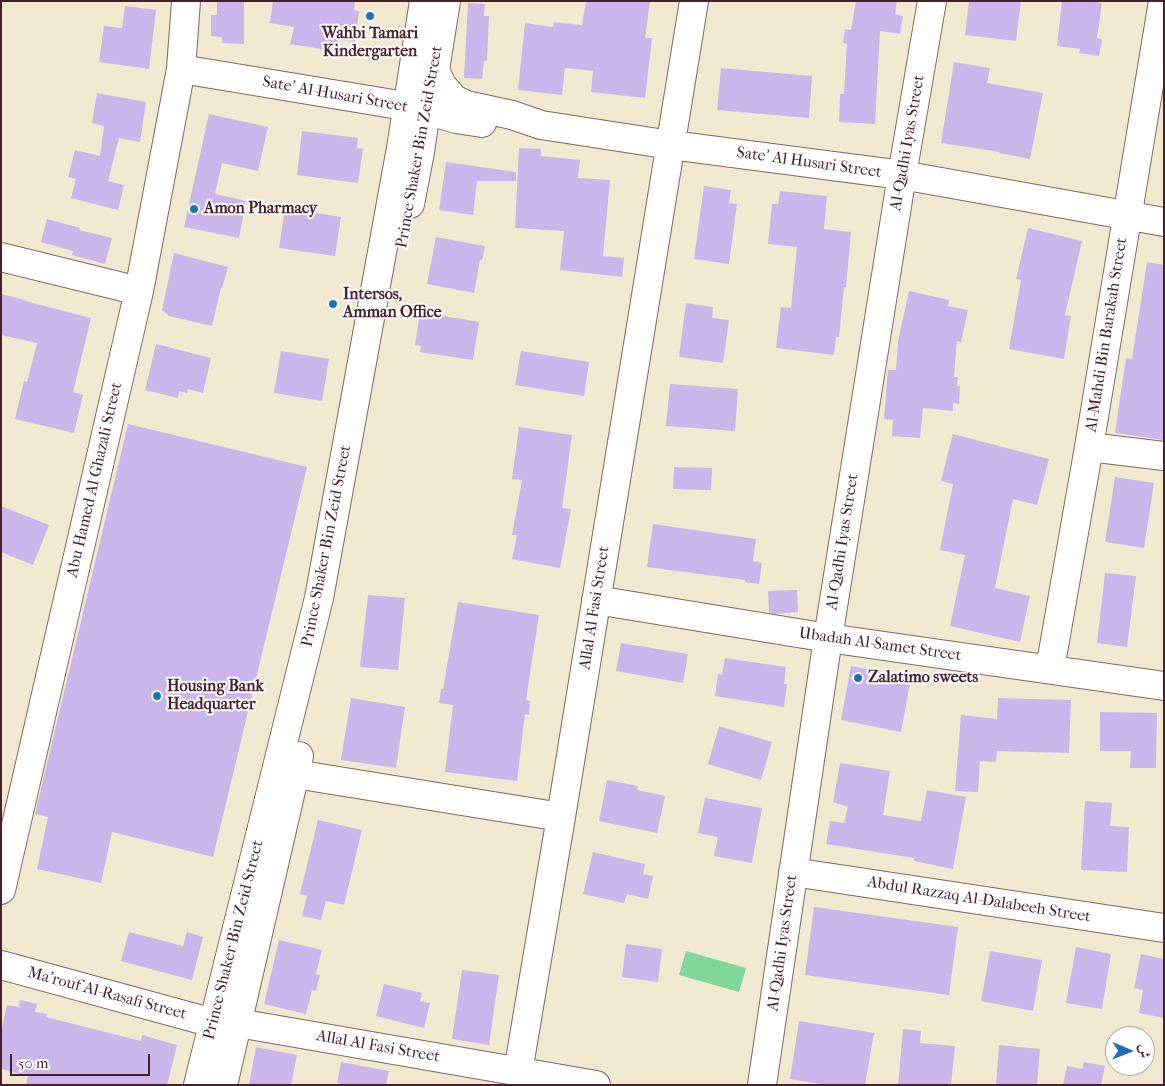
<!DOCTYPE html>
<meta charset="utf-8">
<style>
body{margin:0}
#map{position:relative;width:1165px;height:1086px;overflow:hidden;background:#f0e9cf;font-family:"IM FELL French Canon",Amiri,serif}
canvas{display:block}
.frame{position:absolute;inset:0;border:2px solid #4a1f2b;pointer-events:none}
.north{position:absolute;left:1105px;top:1026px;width:50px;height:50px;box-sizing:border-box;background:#fff;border:1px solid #b7a5aa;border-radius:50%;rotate:91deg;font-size:14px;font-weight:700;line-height:20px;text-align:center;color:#4a1f2b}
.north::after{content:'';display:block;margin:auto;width:18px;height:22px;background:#1f6fb2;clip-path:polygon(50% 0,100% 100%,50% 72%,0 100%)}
.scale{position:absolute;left:10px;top:1054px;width:140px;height:22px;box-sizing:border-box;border:2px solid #4a1f2b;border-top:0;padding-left:6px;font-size:15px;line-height:18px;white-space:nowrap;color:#4a1f2b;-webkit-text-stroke:4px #fff;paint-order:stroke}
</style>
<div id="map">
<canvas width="1165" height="1086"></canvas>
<div class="frame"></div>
<div class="north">ش</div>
<div class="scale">50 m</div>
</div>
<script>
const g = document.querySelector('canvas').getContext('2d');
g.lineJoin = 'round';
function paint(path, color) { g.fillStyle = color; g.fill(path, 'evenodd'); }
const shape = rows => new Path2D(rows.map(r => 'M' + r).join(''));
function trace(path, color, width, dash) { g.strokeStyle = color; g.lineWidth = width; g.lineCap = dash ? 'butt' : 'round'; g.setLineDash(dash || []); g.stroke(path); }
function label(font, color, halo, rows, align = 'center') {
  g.font = font + ' "IM FELL French Canon",serif'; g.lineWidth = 4; g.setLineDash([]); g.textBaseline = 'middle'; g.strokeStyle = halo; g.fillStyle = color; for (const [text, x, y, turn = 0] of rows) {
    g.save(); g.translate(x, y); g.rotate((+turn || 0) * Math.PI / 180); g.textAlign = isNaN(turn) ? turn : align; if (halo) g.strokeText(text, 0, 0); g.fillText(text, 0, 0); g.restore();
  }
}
paint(shape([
 [686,951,746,968,739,992,679,975]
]), '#80d79b');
paint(shape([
 [217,1,244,1,244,44,222,43,222,37,211,36,211,15,217,15],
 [273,1,355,1,354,10,359,11,355,42,338,40,334,51,290,44,294,27,270,23],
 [586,1,650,1,645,38,652,38,645,98,591,92,593,71,565,68,562,95,518,90,525,23,553,27,554,22,582,25],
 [856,1,897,1,895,14,903,16,900,34,880,31,875,124,839,122,840,94,844,94,847,44,843,43,845,29,851,30],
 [969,1,1021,1,1016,41,965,35],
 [1062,1,1085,1,1102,3,1097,38,1102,39,1099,56,1079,53,1080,49,1057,46],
 [468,3,485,4,484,16,489,16,487,61,484,61,482,79,464,78],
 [125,6,156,10,149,69,99,62,104,26,122,28],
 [954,62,990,68,987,83,1043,93,1030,159,999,153,1000,152,941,143],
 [721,68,812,76,809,118,717,110],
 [97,93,146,102,140,142,119,138,108,181,124,185,118,210,71,198,76,179,68,177,75,150,100,156,104,126,92,123],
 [209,114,268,127,258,171,222,163,215,194,246,201,239,238,184,227],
 [302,131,358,138,357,148,363,149,358,183,297,175],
 [519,148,541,149,541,156,580,160,578,178,610,180,603,256,624,258,622,277,560,270,564,231,515,228],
 [446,162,516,172,516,181,477,181,473,215,439,210],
 [704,186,731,190,729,203,737,204,729,264,694,259],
 [780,191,827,196,824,229,851,232,846,287,844,287,839,337,836,337,834,355,776,348,781,307,791,308,797,247,768,244,772,204,778,204],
 [285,208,341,217,335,256,279,248],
 [47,219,80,228,79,230,112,238,105,264,72,255,73,251,41,242],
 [1028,228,1082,241,1065,315,1071,316,1064,359,1009,349,1021,280,1016,279],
 [436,237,485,246,482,260,480,260,474,293,427,284],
 [174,253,228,267,222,288,221,288,212,326,169,316,162,310],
 [1147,262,1164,265,1164,440,1115,433,1126,358,1132,359],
 [909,291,949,300,948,306,968,310,961,342,957,341,954,377,958,377,957,386,960,386,959,404,953,403,953,411,923,408,920,438,892,436,893,420,884,419,888,370,896,370,898,341],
 [1,294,25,300,25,301,91,318,73,392,83,395,74,433,15,419,24,381,27,382,37,343,1,335],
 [686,303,713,307,712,318,729,320,723,363,679,357],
 [420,312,479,322,473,360,420,352,421,346,415,345],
 [156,344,211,358,203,393,188,389,187,393,179,391,178,398,145,390],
 [281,351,329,359,322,401,274,393],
 [521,351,589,362,584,396,515,385],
 [670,384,738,389,735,431,666,426],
 [128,424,307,467,213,857,112,832,101,883,37,869,48,817,35,814],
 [519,427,572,435,562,508,571,509,560,568,512,559,517,535,512,535,522,480,512,479],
 [953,434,1049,459,1037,505,1013,499,995,588,1030,596,1020,642,950,626,965,555,940,550,953,484,941,481],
 [674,467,712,468,711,490,673,489],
 [1115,477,1154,483,1144,548,1105,542],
 [1,506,49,525,33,565,1,552],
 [653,524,756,539,753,561,762,563,759,584,745,582,745,580,647,567],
 [1105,573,1136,576,1127,647,1097,643],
 [797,590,798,612,775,614,769,613,768,591],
 [368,595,405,598,398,670,360,667],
 [458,602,539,615,526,700,530,701,529,715,525,714,517,781,445,772,453,705,439,703,441,689,443,689],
 [621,643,688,654,683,683,616,671],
 [725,658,786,667,784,684,787,684,784,707,715,696,718,674,722,675],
 [851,666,911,678,901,732,841,720],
 [351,698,405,707,396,768,341,760],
 [998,698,1071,700,1069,753,997,751,996,762,980,761,978,792,955,791,961,715,997,719],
 [1100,712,1157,713,1156,768,1130,768,1131,751,1100,751],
 [719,726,772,742,761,780,708,764],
 [840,763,890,771,883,815,921,821,927,790,966,797,953,869,914,861,914,858,826,844,830,821,844,823,848,807,833,802],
 [607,780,638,786,637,790,665,796,657,833,599,821],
 [705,798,762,808,752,863,714,856,718,837,698,833],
 [1085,801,1112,803,1110,826,1129,827,1127,872,1081,870],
 [318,820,362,830,344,905,326,901,321,920,302,916,307,896,300,894],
 [593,852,645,864,643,874,653,876,648,899,627,894,624,903,583,894],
 [814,907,958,927,949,995,805,975],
 [129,932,183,946,187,932,203,937,192,980,121,961],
 [279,940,322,950,316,974,320,975,316,991,312,990,306,1014,264,1004],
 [626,944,662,949,658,982,622,977],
 [1076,947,1111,954,1102,1009,1066,1003],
 [990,951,1042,960,1033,1011,981,1001],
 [1141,954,1164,959,1164,1018,1139,1013,1143,990,1134,988],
 [462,970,499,975,489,1045,452,1039],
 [384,984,422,993,420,1001,430,1003,424,1028,376,1016],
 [20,1000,37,1004,35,1012,47,1014,46,1017,141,1041,142,1035,177,1045,167,1085,26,1085,28,1076,1,1069,1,1032,7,1005,19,1007],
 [799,1021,874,1033,865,1085,826,1085,790,1079],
 [903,1029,921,1031,920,1043,955,1046,951,1085,898,1085],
 [999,1045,1040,1049,1037,1085,996,1085],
 [256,1047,297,1055,291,1085,249,1085],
 [341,1062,389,1071,386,1085,345,1085,337,1083],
 [1084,1062,1105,1066,1101,1085,1063,1085,1067,1066,1082,1069]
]), '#cbb6eb');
const minor = shape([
 [181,69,387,103,426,110,456,119,482,123],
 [435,70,442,85,454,99,466,105,512,115,541,125,671,145,902,175,1164,222],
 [1,257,139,291],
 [1089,447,1164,456],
 [596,600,828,638,1164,686],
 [1050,669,1089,447,1163,1],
 [277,770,295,774,561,817],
 [793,872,1164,928],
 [1,890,139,291,181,69,186,1],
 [1,965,213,1023],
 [238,1023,596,1085],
 [518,1072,561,817,694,1],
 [762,1085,828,638,902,175,932,1]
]);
const major = shape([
 [410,204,420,152,426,110,435,70,446,1],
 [198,1085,319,598,401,148,424,1],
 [223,1085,299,756]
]);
trace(minor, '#846664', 30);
trace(major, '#846664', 30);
trace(minor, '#fff', 28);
trace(major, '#fff', 28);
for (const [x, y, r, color] of [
 [370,16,5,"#1f6fb2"],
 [194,209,5,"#1f6fb2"],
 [333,304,5,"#1f6fb2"],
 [858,678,5,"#1f6fb2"],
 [157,696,5,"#1f6fb2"]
]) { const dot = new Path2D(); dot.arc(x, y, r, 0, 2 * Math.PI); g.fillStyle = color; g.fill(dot); trace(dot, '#fff', 2); }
label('bold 16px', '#4a1f2b', '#fff', [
 ["Wahbi Tamari",370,34,"center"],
 ["Kindergarten",370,52,"center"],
 ["Amon Pharmacy",204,209],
 ["Intersos,",343,295],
 ["Amman Office",343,313],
 ["Zalatimo sweets",868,678],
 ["Housing Bank",167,687],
 ["Headquarter",167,705]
], 'left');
label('16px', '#4a1f2b', '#fff', [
 ["Sate' Al-Husari Street",335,95,10],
 ["Al-Qadhi Iyas Street",908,143,-80],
 ["Prince Shaker Bin Zeid Street",420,147,-80],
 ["Sate' Al Husari Street",809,163,8],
 ["Al-Mahdi Bin Barakah Street",1107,335,-81],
 ["Abu Hamed Al Ghazali Street",95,480,-77],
 ["Al-Qadhi Iyas Street",843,542,-81],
 ["Prince Shaker Bin Zeid Street",327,546,-79],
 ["Allal Al Fasi Street",595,608,-81],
 ["Ubadah Al-Samet Street",880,645,8],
 ["Abdul Razzaq Al-Dalabeeh Street",979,900,9],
 ["Prince Shaker Bin Zeid Street",234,940,-76],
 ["Al-Qadhi Iyas Street",783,943,-82],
 ["Ma'rouf Al-Rasafi Street",107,994,15],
 ["Allal Al Fasi Street",378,1047,10]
]);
</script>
